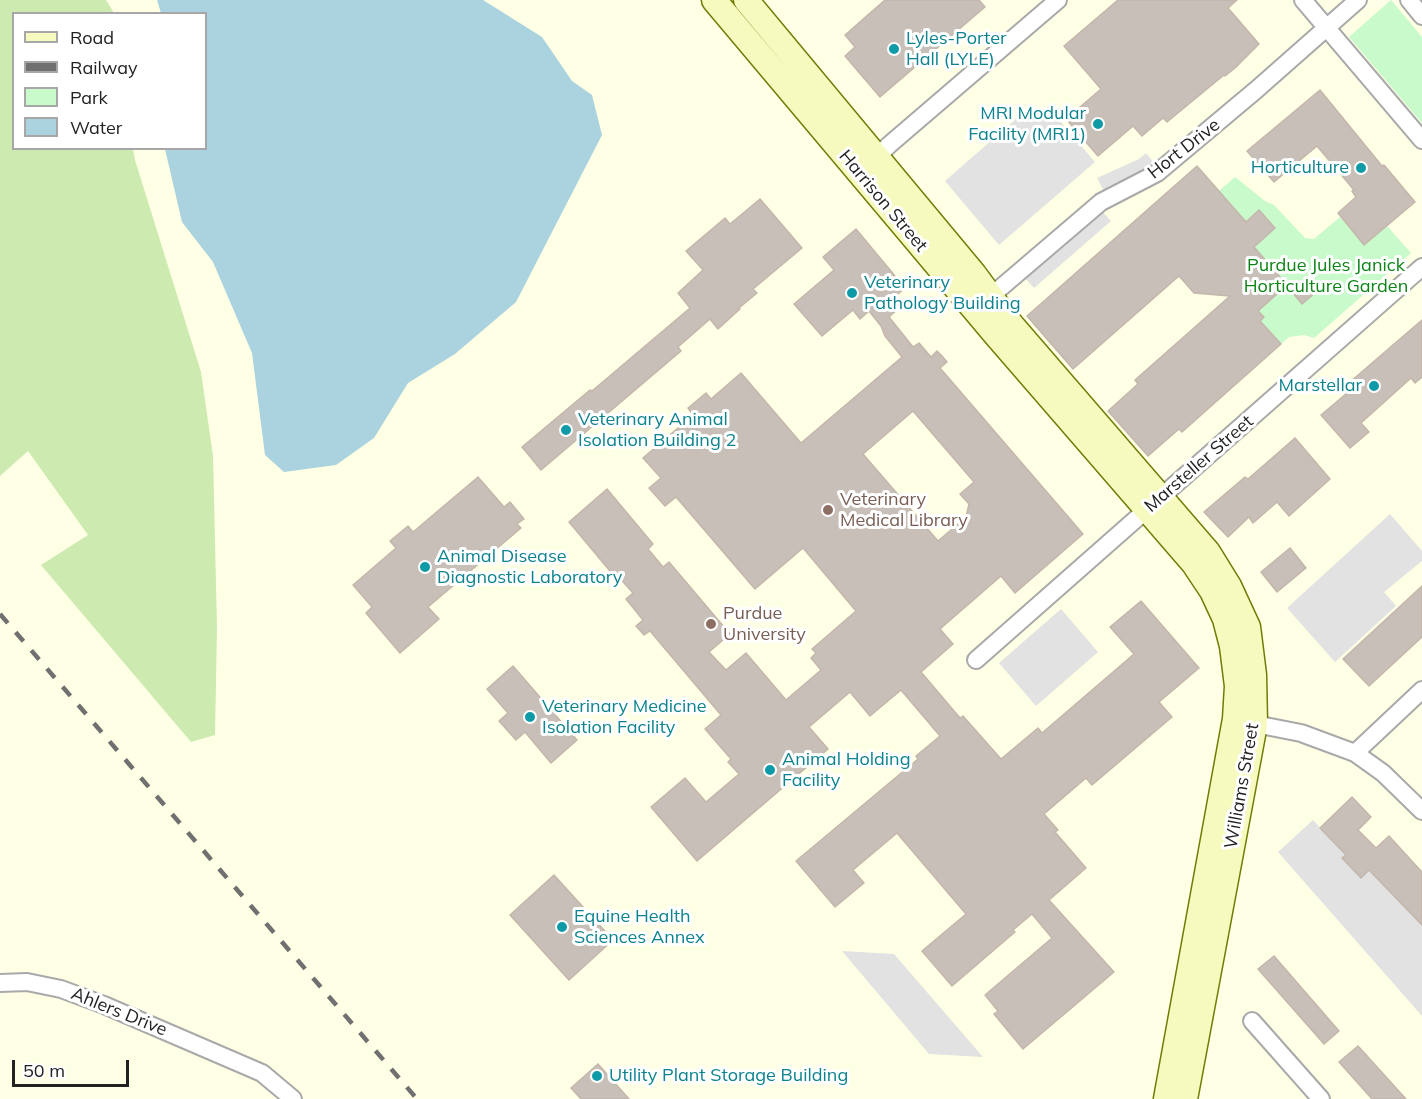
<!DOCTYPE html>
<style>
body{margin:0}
#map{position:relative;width:1422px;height:1099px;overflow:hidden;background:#f2efe9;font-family:Mulish,sans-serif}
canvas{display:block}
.legend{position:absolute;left:12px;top:12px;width:195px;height:138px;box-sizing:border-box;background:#fff;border:2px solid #a7a7a7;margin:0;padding:8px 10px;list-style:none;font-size:18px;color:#222}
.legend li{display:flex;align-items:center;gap:12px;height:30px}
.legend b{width:30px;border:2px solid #a7a7a7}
.scale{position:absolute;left:12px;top:1060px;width:117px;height:27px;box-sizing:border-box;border:3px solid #222;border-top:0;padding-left:8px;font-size:18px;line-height:21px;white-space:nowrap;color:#222;-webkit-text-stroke:4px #fff;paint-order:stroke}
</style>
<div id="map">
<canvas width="1422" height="1099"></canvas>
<ul class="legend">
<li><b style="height:8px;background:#f7fabf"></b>Road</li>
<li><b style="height:8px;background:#707070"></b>Railway</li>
<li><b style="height:16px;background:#c8facc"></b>Park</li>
<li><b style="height:16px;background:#aad3df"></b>Water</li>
</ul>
<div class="scale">50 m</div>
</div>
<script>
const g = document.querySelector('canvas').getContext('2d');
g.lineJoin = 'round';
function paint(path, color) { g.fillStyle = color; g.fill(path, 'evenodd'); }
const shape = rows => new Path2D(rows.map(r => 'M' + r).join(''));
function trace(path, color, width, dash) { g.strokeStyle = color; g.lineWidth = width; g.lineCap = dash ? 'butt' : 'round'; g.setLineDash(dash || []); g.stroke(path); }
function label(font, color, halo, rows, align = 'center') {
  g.font = font + ' Mulish,sans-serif'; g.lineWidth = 6; g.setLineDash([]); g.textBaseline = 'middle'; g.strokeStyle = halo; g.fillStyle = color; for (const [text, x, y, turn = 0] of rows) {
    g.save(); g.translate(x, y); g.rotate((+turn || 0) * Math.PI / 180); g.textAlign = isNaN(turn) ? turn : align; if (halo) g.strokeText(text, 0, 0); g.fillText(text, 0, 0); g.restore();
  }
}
paint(shape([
 [0,0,1422,0,1422,1099,0,1099],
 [14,14,206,14,206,148,14,148]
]), '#ffffe5');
paint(shape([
 [0,0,106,0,114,13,14,14,14,148,133,149,135,160,201,372,213,456,217,628,215,735,191,742,41,565,88,535,28,451,0,476]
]), '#cdebb0');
paint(shape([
 [1391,0,1422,37,1422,123,1349,37],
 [1235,177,1265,201,1274,205,1305,238,1314,239,1340,217,1364,245,1387,226,1411,253,1314,338,1304,335,1289,337,1281,344,1260,321,1264,317,1233,282,1264,306,1287,285,1250,243,1255,245,1275,227,1259,210,1246,222,1219,191]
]), '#c8facc');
paint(shape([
 [1032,105,1040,114,1060,121,1095,162,999,245,945,181],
 [1146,153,1154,163,1139,174,1104,191,1097,178,1139,159],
 [1102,211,1111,221,1034,288,1025,278],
 [1390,514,1422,551,1422,561,1384,592,1396,606,1335,662,1287,608],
 [1061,609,1098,652,1036,706,999,663],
 [1313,820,1339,848,1347,854,1343,858,1360,877,1369,870,1422,925,1422,1016,1278,852],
 [842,951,894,954,983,1057,929,1054]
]), '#e2e2e2');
paint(shape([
 [157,0,483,0,542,37,572,81,592,95,602,135,516,302,455,354,408,383,374,438,336,465,284,472,265,455,252,353,213,262,182,222,165,149,206,148,206,14,161,13]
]), '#aad3df');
const building = shape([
 [885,0,979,0,985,7,880,97,845,56,855,47,845,35,885,0],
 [1118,0,1237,0,1228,8,1259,44,1235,68,1225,76,1224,75,1167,122,1163,118,1142,136,1133,126,1098,156,1066,119,1101,89,1064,46,1118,0],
 [1320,90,1382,166,1384,165,1415,202,1364,245,1338,213,1356,197,1352,191,1354,190,1317,146,1274,182,1247,151,1320,90],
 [1197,166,1246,222,1259,210,1275,228,1254,247,1287,285,1258,311,1264,317,1260,321,1281,344,1182,432,1179,429,1148,456,1108,411,1138,384,1135,380,1230,296,1194,293,1179,276,1073,369,1027,316,1197,166],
 [760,199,802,248,753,289,757,293,739,308,740,309,718,329,710,319,678,347,681,351,541,470,522,447,590,390,592,391,690,308,678,293,703,270,686,251,725,218,730,224,760,199],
 [856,229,905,288,892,299,899,308,889,317,913,347,919,343,931,357,937,351,942,356,947,362,940,368,1083,534,1015,593,1001,576,940,629,953,644,921,672,960,718,963,716,1001,759,1038,728,1042,733,1134,654,1110,627,1141,601,1199,668,1159,702,1172,717,1092,785,1086,778,1044,814,1058,830,1055,832,1086,868,1049,900,1114,972,1023,1049,994,1014,998,1011,985,995,1052,938,1032,914,1013,930,1015,932,952,986,922,951,966,914,897,833,853,870,864,883,835,907,796,861,918,759,916,756,940,736,901,690,870,716,850,692,809,727,828,749,697,861,651,807,685,778,706,802,739,774,728,762,731,759,705,729,721,715,650,631,644,635,636,626,643,620,626,599,633,593,617,575,615,577,569,522,607,489,653,544,648,549,663,567,669,562,730,634,709,652,726,670,746,653,786,700,821,670,811,658,816,653,812,649,856,611,803,548,755,589,676,497,665,506,649,488,661,478,643,458,693,415,688,408,706,393,711,399,741,373,801,443,902,357,885,336,881,326,869,311,860,319,853,310,822,336,794,304,834,270,823,257,856,229],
 [913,411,974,482,960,494,969,504,966,517,938,541,863,454,913,411],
 [1307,282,1316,292,1302,304,1293,293,1307,282],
 [1422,320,1422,377,1415,383,1411,378,1361,423,1369,432,1350,448,1321,415,1347,393,1343,388,1422,320],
 [1295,438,1330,479,1289,516,1277,502,1253,523,1249,517,1228,537,1204,512,1245,477,1248,479,1295,438],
 [478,477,504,507,510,502,524,519,517,524,521,528,428,607,439,619,400,653,366,613,372,607,353,585,396,548,390,541,408,526,413,532,478,477],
 [1290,548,1306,568,1277,592,1261,572,1290,548],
 [1422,586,1422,637,1369,686,1343,659,1422,586],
 [513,666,577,740,551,763,525,732,516,740,499,721,508,713,487,689,513,666],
 [1352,797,1371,817,1358,830,1376,848,1389,836,1422,872,1422,925,1369,870,1361,878,1342,858,1346,855,1320,828,1352,797],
 [554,875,613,940,569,980,510,915,554,875],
 [1274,956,1339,1031,1324,1044,1258,969,1274,956],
 [1358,1046,1406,1099,1372,1099,1339,1062,1358,1046],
 [598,1064,629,1099,581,1099,571,1088,598,1064]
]);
paint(building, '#c7bfb8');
trace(building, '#c4b6ab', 1.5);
const minor = shape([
 [1303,0,1422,140],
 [1409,0,1422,16],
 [871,163,889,145,1058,0],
 [984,302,1101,202,1157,173,1256,90,1358,0],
 [976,660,1422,267],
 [1255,724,1301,733,1355,753,1383,773,1422,811],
 [1355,753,1422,690],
 [0,983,27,982,61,989,104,1005,262,1073,293,1099],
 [1252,1021,1321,1099]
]);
const secondary = shape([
 [714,0,995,334,1194,564,1212,591,1225,619,1232,646,1237,686,1235,719,1166,1099],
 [746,0,974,274,1011,324,1208,552,1229,586,1248,627,1254,675,1255,724,1185,1099]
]);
trace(minor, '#a9a9a9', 20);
trace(secondary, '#707d05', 27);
trace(minor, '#fff', 16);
trace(secondary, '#f7fabf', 24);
trace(shape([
 [0,614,417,1099]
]), '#707070', 4.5, [12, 12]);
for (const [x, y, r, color] of [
 [894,49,6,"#0f9aa8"],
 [1098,124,6,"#0f9aa8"],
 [1361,168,6,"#0f9aa8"],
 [852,293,6,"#0f9aa8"],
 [1374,386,6,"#0f9aa8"],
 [566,430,6,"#0f9aa8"],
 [828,510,6,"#8d6e63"],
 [425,567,6,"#0f9aa8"],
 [711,624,6,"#8d6e63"],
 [530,717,6,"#0f9aa8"],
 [770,770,6,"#0f9aa8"],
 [562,927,6,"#0f9aa8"],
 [597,1076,6,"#0f9aa8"]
]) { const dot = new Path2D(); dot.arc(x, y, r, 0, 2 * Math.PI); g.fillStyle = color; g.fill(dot); trace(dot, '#fff', 2); }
label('18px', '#0d838f', '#fff', [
 ["Lyles-Porter",906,39],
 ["Hall (LYLE)",906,60],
 ["MRI Modular",1086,114,"right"],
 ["Facility (MRI1)",1086,135,"right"],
 ["Horticulture",1349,168,"right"],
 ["Veterinary",864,283],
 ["Pathology Building",864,304],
 ["Marstellar",1362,386,"right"],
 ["Veterinary Animal",578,420],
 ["Isolation Building 2",578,441],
 ["Animal Disease",437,557],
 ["Diagnostic Laboratory",437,578],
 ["Veterinary Medicine",542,707],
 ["Isolation Facility",542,728],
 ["Animal Holding",782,760],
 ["Facility",782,781],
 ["Equine Health",574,917],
 ["Sciences Annex",574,938],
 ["Utility Plant Storage Building",609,1076]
], 'left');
label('18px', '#222', '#fff', [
 ["Hort Drive",1184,149,-38],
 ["Harrison Street",883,201,50],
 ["Marsteller Street",1199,464,-41],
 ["Williams Street",1242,786,-80],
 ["Ahlers Drive",119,1012,22]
]);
label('18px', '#0c8416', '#fff', [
 ["Purdue Jules Janick",1326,266],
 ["Horticulture Garden",1326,287]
]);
label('18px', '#785e54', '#fff', [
 ["Veterinary",840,500],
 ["Medical Library",840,521],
 ["Purdue",723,614],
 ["University",723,635]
], 'left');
</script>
